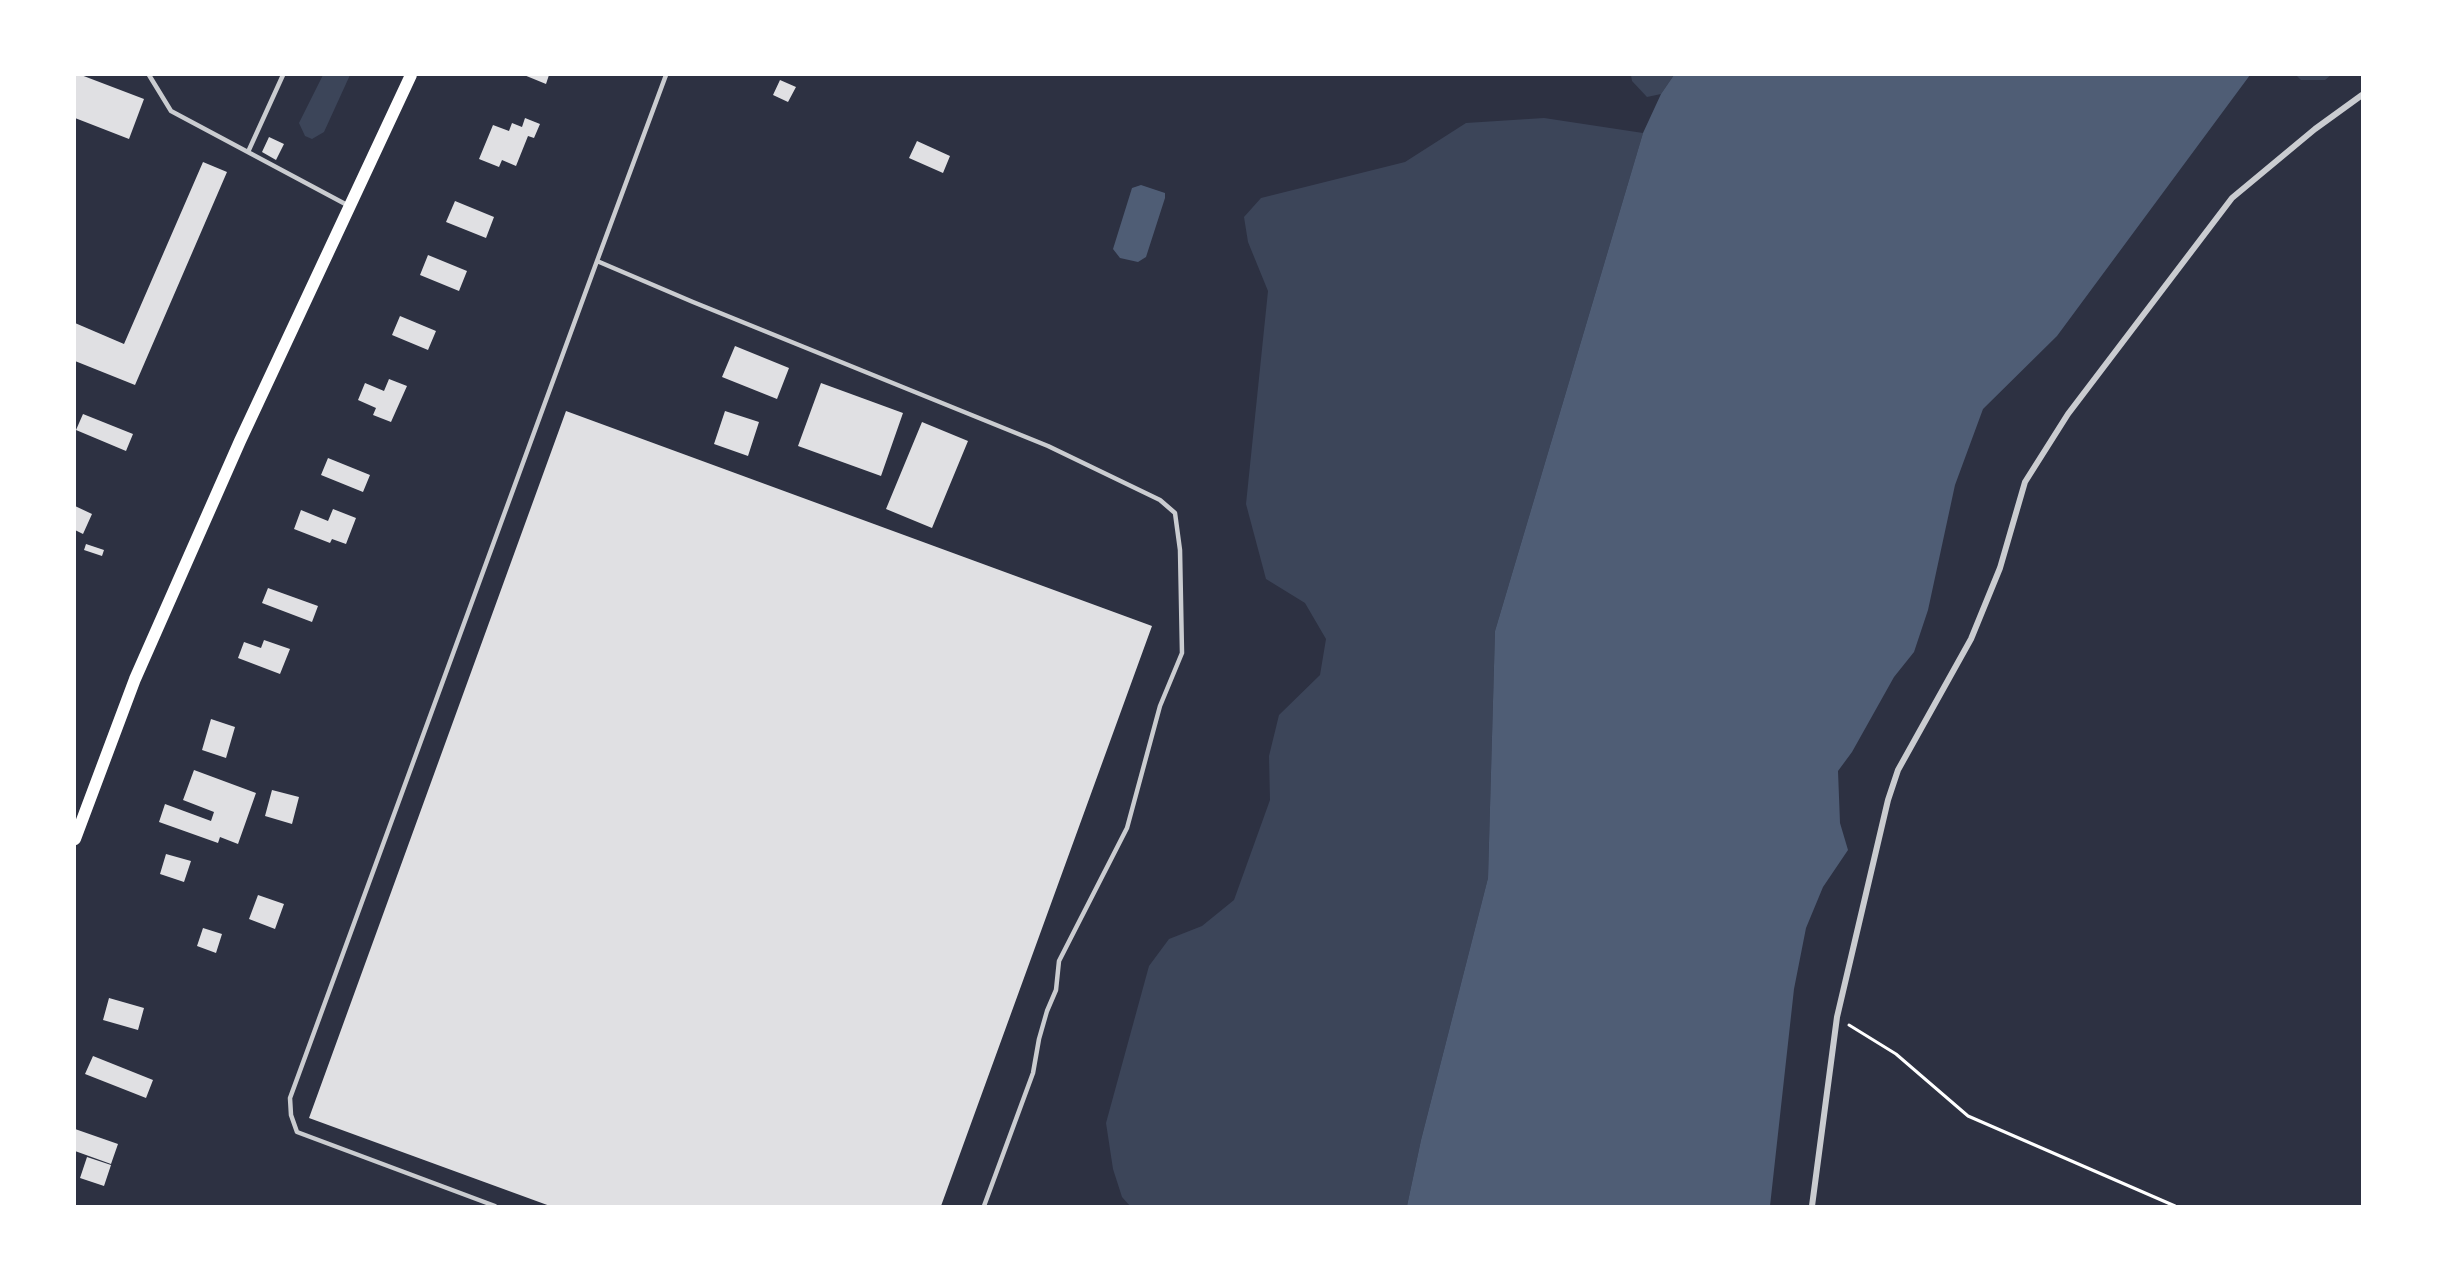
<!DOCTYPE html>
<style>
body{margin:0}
#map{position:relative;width:2437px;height:1281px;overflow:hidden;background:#2d3142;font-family:Rubik,sans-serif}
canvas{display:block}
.frame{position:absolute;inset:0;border:76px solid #fff;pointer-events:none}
</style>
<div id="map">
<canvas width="2437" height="1281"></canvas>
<div class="frame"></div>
</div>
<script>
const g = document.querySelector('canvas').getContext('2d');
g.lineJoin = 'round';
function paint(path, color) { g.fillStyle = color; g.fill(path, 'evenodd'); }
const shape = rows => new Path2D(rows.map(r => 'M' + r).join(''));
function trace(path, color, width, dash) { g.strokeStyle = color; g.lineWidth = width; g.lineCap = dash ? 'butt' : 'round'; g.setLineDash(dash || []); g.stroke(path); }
paint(shape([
 [323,75,350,75,324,132,312,139,305,136,299,123],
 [1631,75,1674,75,1661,94,1647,97,1632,81],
 [2296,75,2331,75,2325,80,2301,80],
 [1544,118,1643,133,1495,631,1488,878,1421,1140,1407,1206,1130,1206,1122,1197,1113,1169,1106,1123,1149,966,1169,939,1202,926,1234,900,1270,800,1269,756,1279,715,1320,675,1326,639,1305,603,1266,579,1246,504,1268,291,1248,242,1244,217,1261,198,1405,162,1466,123]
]), '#3c4559');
paint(shape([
 [1674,75,2250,75,2057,336,1983,409,1955,485,1928,610,1914,652,1894,677,1852,752,1838,771,1840,823,1848,850,1823,887,1806,928,1794,989,1770,1206,1407,1206,1421,1140,1488,878,1495,631,1643,133,1661,94],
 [1141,185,1165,193,1165,198,1146,257,1138,262,1120,258,1113,249,1132,188]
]), '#4f5d75');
paint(shape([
 [75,75,81,75,144,99,129,139,75,118],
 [524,75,549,75,546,84],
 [780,80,796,87,788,102,773,95],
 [525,118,540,124,534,138,528,136,516,166,502,160,499,167,479,159,493,125,509,131,512,123,522,127],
 [269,137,284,144,276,160,262,152],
 [917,141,950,156,943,173,909,158],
 [203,162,227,172,135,385,75,361,75,323,124,344],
 [455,201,494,217,486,238,446,222],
 [428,255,467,271,459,291,420,275],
 [400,316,436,331,428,350,392,335],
 [735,346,789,368,777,399,722,377],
 [389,379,407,386,391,422,373,415,376,408,358,400,365,383,384,391],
 [821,383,903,413,881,476,798,446],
 [566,411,1152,626,941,1206,550,1206,309,1118],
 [725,411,759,422,748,456,714,444],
 [83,414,133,434,126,451,76,430],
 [922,422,968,441,932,528,886,509],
 [328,458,370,475,363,492,321,475],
 [75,506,92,514,83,534,75,530],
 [333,509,356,518,346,544,332,539,330,543,294,529,301,510,328,521],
 [86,544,104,550,102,556,84,550],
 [268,588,318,606,312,622,262,603],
 [264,640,290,649,280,674,238,658,244,642,261,648],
 [211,719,235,727,226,758,202,750],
 [194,770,256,793,238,844,220,837,218,843,159,822,165,804,211,821,214,812,183,800],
 [272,790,299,797,292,824,265,816],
 [166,854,191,861,184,882,160,874],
 [258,895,284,904,275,929,249,919],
 [203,928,222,934,216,953,197,946],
 [109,998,144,1008,138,1030,103,1020],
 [93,1056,153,1080,146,1098,85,1074],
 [75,1129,118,1144,111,1164,75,1151],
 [87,1157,111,1165,104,1186,80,1178]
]), '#e0e0e3');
trace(shape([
 [1849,1025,1896,1054,1968,1116,2175,1206]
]), '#fff', 3);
trace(shape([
 [149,75,171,111,349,206],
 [666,75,597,261,693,302,1048,446,1160,500,1175,513,1180,550,1182,653,1160,706,1127,828,1059,961,1056,990,1047,1011,1039,1039,1033,1073,984,1206],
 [248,152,283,75],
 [495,1206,297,1132,291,1115,290,1098,597,261]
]), '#caccd0', 4.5);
trace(shape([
 [1812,1206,1837,1017,1888,800,1898,770,1971,639,2000,568,2025,482,2068,414,2232,198,2315,129,2362,95]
]), '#caccd0', 6);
trace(shape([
 [75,839,135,679,240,441,411,75]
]), '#fff', 12);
</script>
